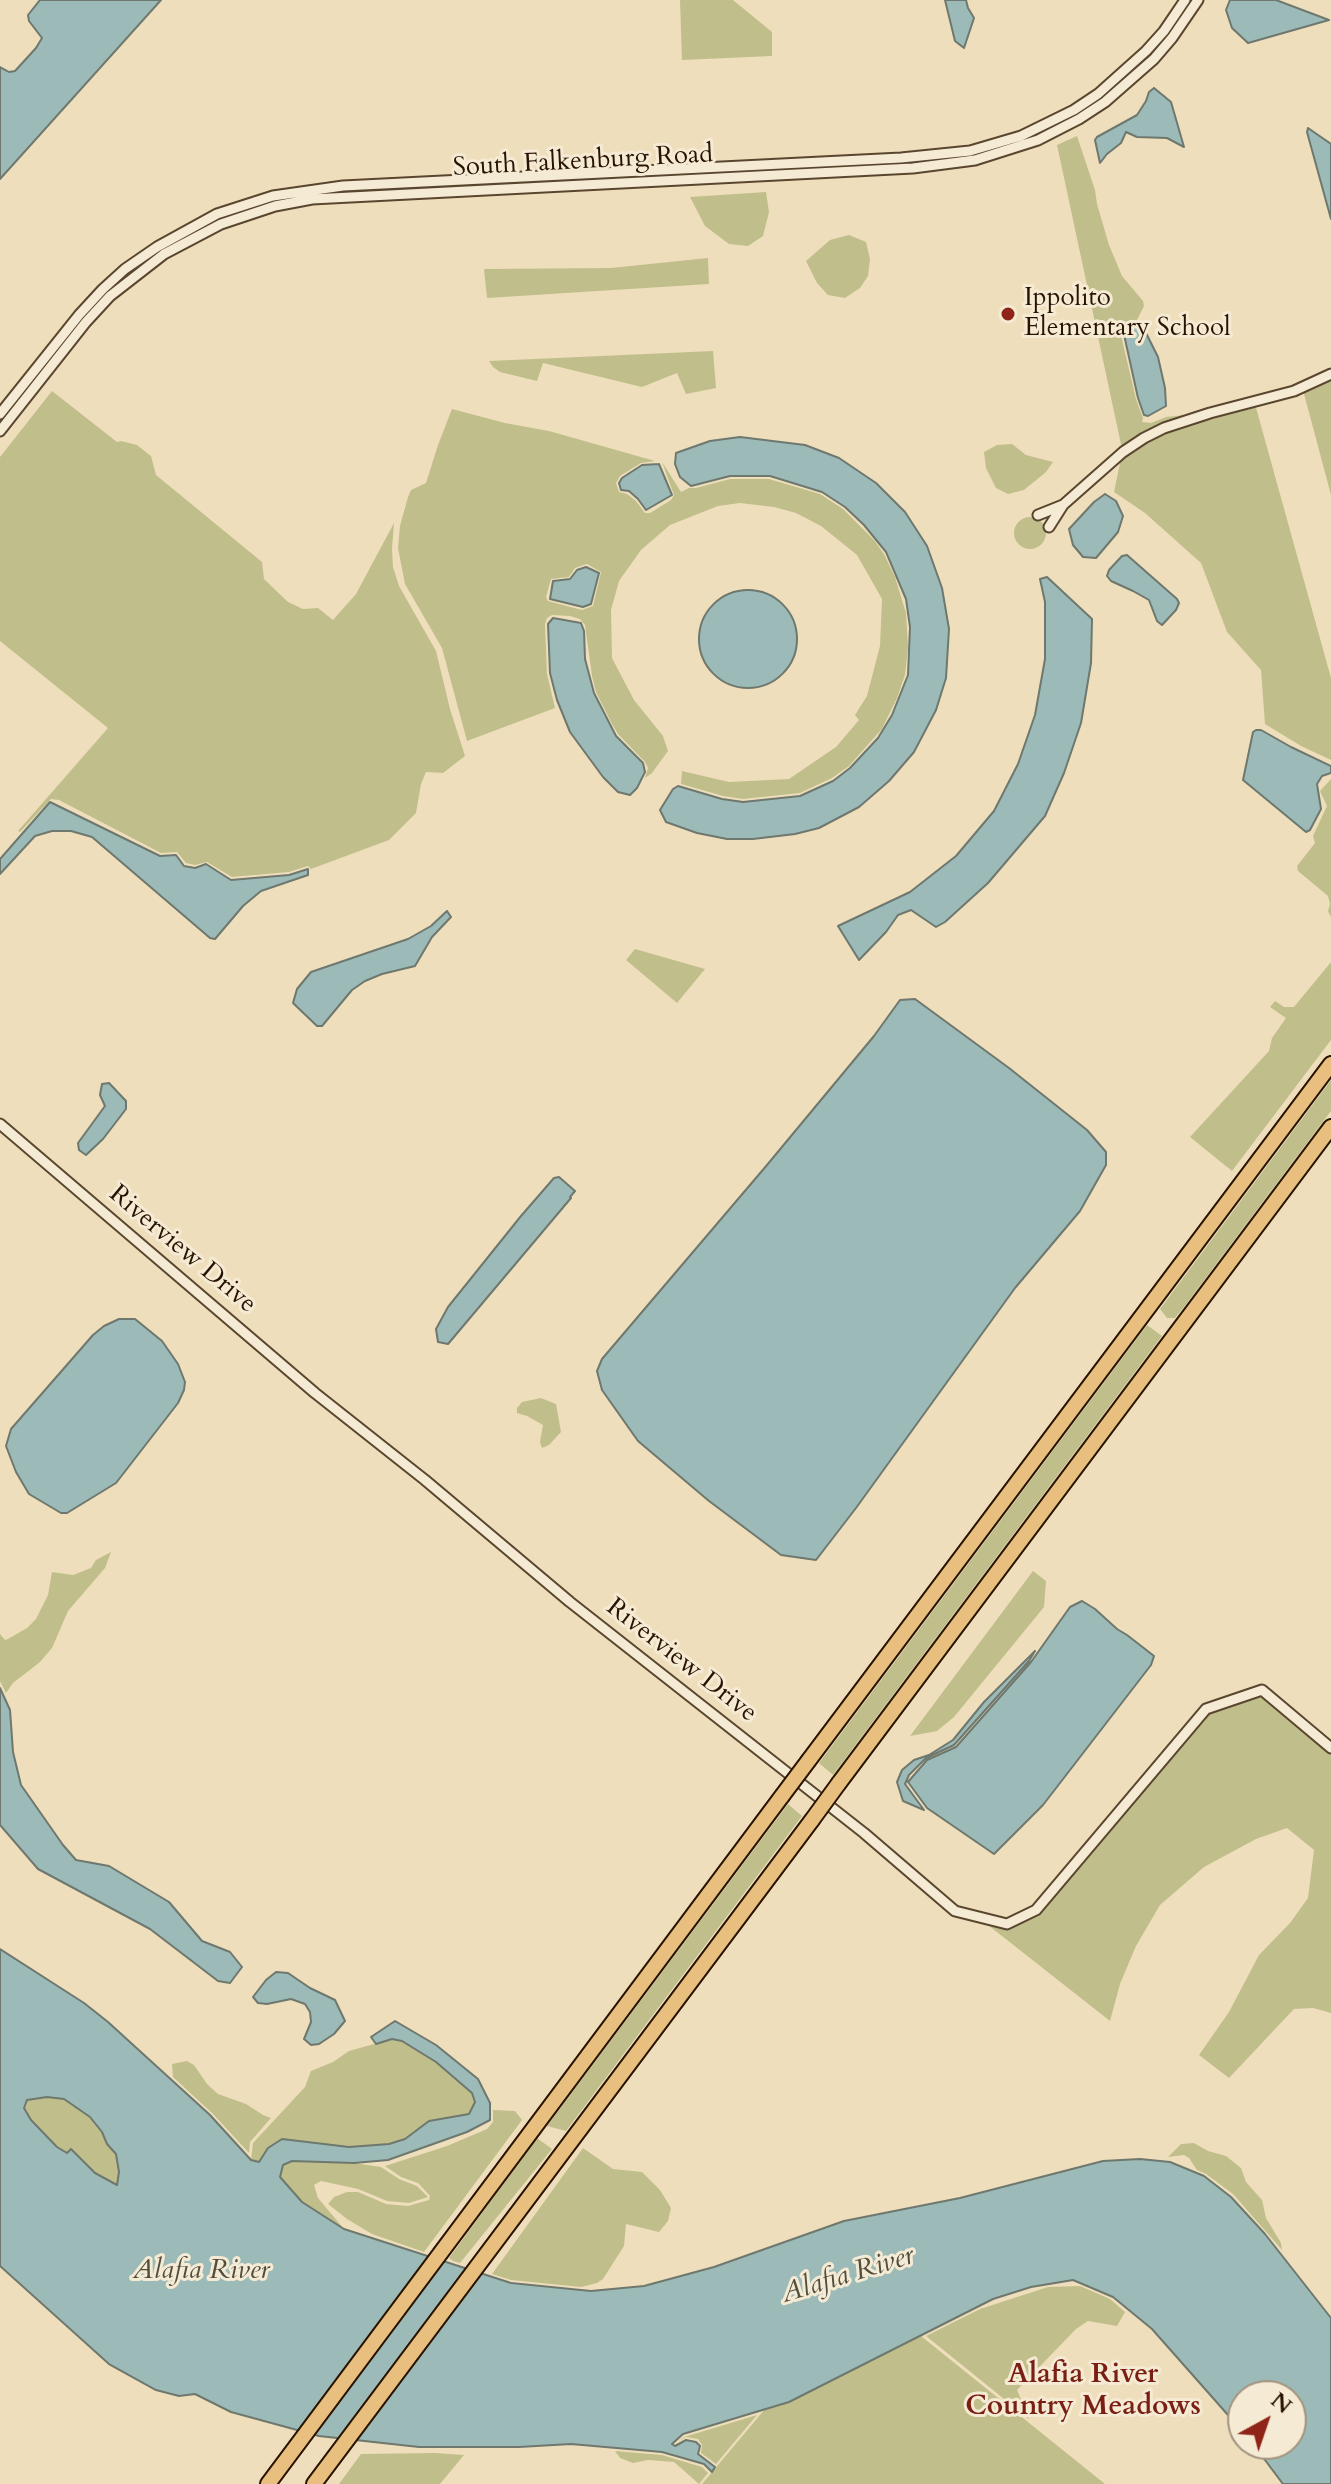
<!DOCTYPE html>
<style>
body{margin:0}
#map{position:relative;width:1331px;height:2484px;overflow:hidden;background:#efdebb;font-family:Cardo,serif}
canvas{display:block}
.north{position:absolute;left:1227px;top:2380px;width:80px;height:80px;box-sizing:border-box;background:#f5ead3;border:2px solid #a3947f;border-radius:50%;rotate:40deg;font-size:22px;font-weight:700;line-height:32px;text-align:center;color:#281300}
.north::after{content:'';display:block;margin:auto;width:28px;height:36px;background:#8f2418;clip-path:polygon(50% 0,100% 100%,50% 72%,0 100%)}
</style>
<div id="map">
<canvas width="1331" height="2484"></canvas>
<div class="north">N</div>
</div>
<script>
const g = document.querySelector('canvas').getContext('2d');
g.lineJoin = 'round';
function paint(path, color) { g.fillStyle = color; g.fill(path, 'evenodd'); }
const shape = rows => new Path2D(rows.map(r => 'M' + r).join(''));
function trace(path, color, width, dash) { g.strokeStyle = color; g.lineWidth = width; g.lineCap = dash ? 'butt' : 'round'; g.setLineDash(dash || []); g.stroke(path); }
function label(font, color, halo, rows, align = 'center') {
  g.font = font + ' Cardo,serif'; g.lineWidth = 6; g.setLineDash([]); g.textBaseline = 'middle'; g.strokeStyle = halo; g.fillStyle = color; for (const [text, x, y, turn = 0] of rows) {
    g.save(); g.translate(x, y); g.rotate((+turn || 0) * Math.PI / 180); g.textAlign = isNaN(turn) ? turn : align; if (halo) g.strokeText(text, 0, 0); g.fillText(text, 0, 0); g.restore();
  }
}
paint(shape([
 [680,0,733,0,772,32,772,56,682,60],
 [1077,136,1095,190,1097,204,1109,245,1122,276,1143,301,1144,306,1137,320,1123,323,1120,331,1136,399,1143,418,1142,422,1151,423,1166,417,1196,414,1122,449,1057,145],
 [766,192,769,212,763,236,748,246,729,244,705,226,690,197],
 [849,235,866,242,870,259,868,276,860,288,845,298,828,295,817,283,806,261,830,240],
 [708,258,709,284,487,298,484,269,611,268],
 [713,351,716,388,686,394,677,373,642,387,543,363,537,381,500,372,493,367,489,361],
 [1331,377,1331,495,1303,390],
 [52,391,117,442,121,441,137,445,151,456,156,475,262,562,264,579,288,602,303,609,318,608,333,620,356,594,394,523,392,549,393,567,399,586,436,651,450,709,465,756,443,773,426,772,421,784,416,813,389,840,311,869,308,866,289,872,232,877,207,862,195,865,186,863,177,852,161,853,59,800,51,799,20,832,18,831,108,728,0,641,0,457],
 [1255,404,1331,678,1331,760,1301,746,1265,724,1261,670,1227,632,1201,563,1145,513,1114,492,1121,458,1145,441,1165,431],
 [452,409,505,423,549,431,655,461,641,463,620,476,616,483,619,492,627,494,636,501,645,513,650,513,671,500,674,495,662,462,681,492,689,488,696,488,730,479,769,479,820,494,843,509,874,540,884,554,895,577,906,613,908,647,905,675,897,698,882,729,849,766,832,778,800,793,743,799,723,796,681,784,682,771,729,782,789,779,836,747,859,720,855,715,867,696,880,646,882,599,857,555,821,526,796,513,774,507,740,503,718,506,670,525,641,550,619,581,611,610,612,658,634,700,663,736,668,751,652,773,645,778,648,768,645,762,618,734,612,724,596,692,592,676,585,625,580,619,570,616,552,615,547,618,545,624,547,674,555,708,467,741,442,648,405,584,398,548,400,526,408,497,411,490,426,483,438,445],
 [587,564,601,572,593,606,582,610,548,601,546,597,551,579,569,577,575,568],
 [1012,444,1026,455,1053,462,1046,472,1024,490,1008,494,996,488,986,468,984,452,997,445],
 '1014 533a16 16 0 1 1 32 0a16 16 0 1 1-32 0Z',
 [1331,779,1331,917,1328,911,1330,904,1328,896,1298,871,1297,866,1315,843,1313,836,1327,806,1320,791],
 [635,949,705,969,677,1003,626,960],
 [1331,962,1331,1040,1232,1171,1190,1137,1269,1051,1272,1038,1286,1018,1270,1007,1275,1001,1284,1007,1294,1007],
 [1331,1080,1331,1111,1184,1307,1175,1318,1167,1318,1160,1309],
 [1147,1325,1162,1336,833,1775,819,1763],
 [541,1398,556,1404,561,1432,549,1445,542,1448,540,1442,543,1425,527,1416,517,1413,517,1408,522,1402],
 [111,1552,105,1568,68,1611,52,1648,40,1662,13,1683,6,1693,0,1681,0,1634,5,1640,8,1639,27,1628,36,1619,48,1595,52,1572,73,1575,91,1568,96,1560],
 [1033,1571,1046,1581,1044,1607,954,1717,937,1731,910,1736],
 [1261,1694,1331,1752,1331,2013,1313,2008,1294,2009,1229,2078,1199,2055,1229,2012,1259,1955,1290,1923,1308,1898,1314,1850,1287,1828,1256,1839,1204,1867,1160,1905,1136,1946,1120,1984,1110,2021,988,1925,1006,1927,1048,1903,1207,1712],
 [788,1804,802,1816,566,2131,547,2126],
 [392,2039,402,2041,436,2062,472,2093,475,2102,469,2114,429,2121,405,2139,389,2144,349,2147,282,2139,268,2148,259,2162,251,2160,253,2143,305,2087,311,2071,333,2062,349,2051],
 [187,2061,194,2065,207,2084,218,2094,246,2104,263,2115,271,2118,250,2142,249,2153,212,2113,173,2077,172,2064],
 [47,2097,64,2099,90,2117,102,2132,107,2144,116,2154,119,2172,117,2185,95,2173,71,2149,67,2153,57,2147,31,2120,24,2108,27,2100],
 [493,2110,515,2111,522,2120,424,2252,372,2234,347,2219,328,2204,334,2197,347,2192,358,2192,386,2204,408,2206,429,2200,430,2196,418,2183,401,2177,385,2166,447,2146,487,2129,493,2122],
 [537,2138,552,2149,460,2263,453,2261,449,2258],
 [1194,2143,1208,2151,1226,2156,1241,2168,1246,2182,1262,2200,1266,2218,1281,2243,1282,2250,1233,2194,1206,2174,1197,2170,1189,2158,1184,2155,1168,2157,1181,2144],
 [583,2148,613,2169,642,2172,660,2190,671,2208,668,2221,659,2232,626,2224,624,2246,603,2279,597,2283,581,2287,511,2280,492,2274],
 [292,2161,354,2163,381,2167,399,2179,417,2186,428,2197,409,2203,387,2201,358,2189,321,2181,314,2185,318,2198,344,2229,302,2202,280,2177,283,2165],
 [1080,2286,1110,2299,1125,2312,1117,2326,1088,2321,1076,2329,1017,2390,1029,2419,926,2336,980,2309,1048,2287],
 [921,2336,1105,2484,702,2484,765,2409,789,2402],
 [757,2415,716,2464,701,2453,702,2445,698,2439,686,2437,679,2441,684,2437],
 [615,2451,662,2455,702,2467,708,2473,699,2484,674,2462,648,2460,633,2463,620,2458],
 [435,2453,464,2455,440,2484,339,2484,361,2454]
]), '#c0bf8c');
const water = shape([
 [40,0,161,0,0,179,0,67,9,72,15,71,36,48,42,38,29,21,28,15,40,0],
 [945,0,966,0,968,8,974,18,964,48,955,41,945,0],
 [1230,0,1276,0,1329,20,1248,43,1232,28,1226,10,1230,0],
 [1154,88,1171,102,1184,147,1167,138,1137,137,1126,132,1121,143,1107,154,1100,163,1095,140,1097,137,1137,115,1146,101,1149,92,1154,88],
 [1308,128,1331,144,1331,219,1307,132,1308,128],
 [1138,323,1145,331,1158,357,1165,388,1166,406,1148,416,1144,415,1138,398,1123,330,1124,325,1138,323],
 [740,437,805,445,839,458,876,483,905,512,927,546,942,588,949,629,946,678,936,710,914,752,889,781,859,807,819,828,795,834,753,839,727,839,697,833,666,822,660,810,673,789,678,786,722,799,743,802,800,796,833,781,850,768,878,738,892,715,908,675,910,627,906,599,886,552,864,525,845,507,822,492,770,476,730,476,691,486,680,477,675,464,676,453,710,441,740,437],
 [659,464,672,495,646,510,638,499,629,491,621,490,619,483,622,478,642,465,659,464],
 [1105,494,1116,501,1123,516,1118,532,1096,558,1083,557,1073,545,1069,529,1094,502,1105,494],
 [1127,555,1177,599,1179,603,1176,610,1162,625,1157,621,1149,600,1133,591,1111,581,1107,576,1109,570,1122,556,1127,555],
 [586,567,599,573,591,604,583,607,550,599,553,581,570,579,577,570,586,567],
 [1047,577,1092,619,1091,663,1081,723,1064,773,1045,816,988,883,945,922,936,927,911,910,898,915,886,932,859,960,838,926,910,892,956,856,994,811,1018,764,1035,715,1045,659,1045,602,1040,579,1047,577],
 '699 639a49 49 0 1 1 98 0a49 49 0 1 1-98 0Z',
 [553,618,581,623,584,631,585,659,594,693,616,736,643,763,645,772,637,788,630,795,618,792,603,777,570,732,557,700,550,673,548,624,553,618],
 [1256,730,1261,730,1291,747,1331,766,1331,773,1322,776,1317,784,1321,809,1310,830,1306,832,1243,780,1253,732,1256,730],
 [50,802,160,856,176,855,184,866,195,868,206,864,231,880,289,875,308,869,308,875,261,891,243,906,215,939,210,938,92,837,71,831,52,831,35,836,0,874,0,859,50,802],
 [447,911,451,917,432,937,415,966,382,974,365,981,352,990,322,1026,317,1026,293,1003,297,989,311,972,408,939,431,926,447,911],
 [915,999,1009,1068,1087,1130,1106,1152,1106,1165,1080,1211,1015,1288,856,1508,816,1560,781,1555,709,1501,638,1441,602,1390,597,1371,602,1359,767,1165,874,1036,900,1000,915,999],
 [109,1083,126,1101,126,1109,103,1139,86,1155,79,1150,78,1143,105,1106,100,1095,102,1084,109,1083],
 [559,1177,575,1191,570,1197,571,1198,448,1344,438,1342,436,1329,448,1307,521,1216,554,1178,559,1177],
 [119,1319,135,1319,162,1341,178,1364,185,1382,184,1390,178,1403,116,1483,67,1513,61,1513,29,1494,16,1472,6,1446,11,1429,93,1335,104,1326,119,1319],
 [1082,1601,1095,1609,1117,1629,1127,1635,1154,1656,1151,1665,1043,1805,994,1854,927,1808,908,1782,927,1760,956,1747,1031,1662,1070,1607,1082,1601],
 [1035,1651,1029,1661,954,1745,926,1758,909,1775,905,1784,924,1810,903,1801,897,1782,902,1770,914,1760,929,1755,953,1740,984,1702,1035,1651],
 [0,1688,10,1710,13,1752,21,1785,63,1845,76,1860,109,1866,169,1902,202,1941,230,1952,242,1967,230,1983,218,1981,150,1929,38,1869,0,1825,0,1688],
 [0,1949,84,2003,108,2022,210,2115,251,2160,259,2162,268,2148,282,2139,349,2147,389,2144,405,2139,429,2121,469,2114,475,2102,472,2093,436,2062,402,2041,392,2039,376,2044,371,2037,395,2021,436,2045,478,2079,490,2103,490,2120,467,2132,388,2160,354,2163,292,2161,283,2165,280,2177,302,2202,344,2229,511,2283,591,2291,644,2286,714,2267,844,2221,960,2198,1103,2161,1140,2159,1170,2162,1204,2176,1231,2197,1265,2234,1331,2318,1331,2484,1283,2484,1253,2444,1291,2444,1291,2396,1243,2396,1243,2432,1152,2329,1113,2297,1073,2280,1031,2287,993,2299,789,2402,683,2434,672,2444,675,2446,686,2440,696,2442,700,2446,698,2454,715,2467,712,2472,704,2464,662,2452,571,2444,519,2447,419,2447,319,2436,231,2412,195,2394,179,2396,156,2390,109,2364,0,2266,0,1949],
 [47,2097,64,2099,90,2117,102,2132,107,2144,116,2154,119,2172,117,2185,95,2173,71,2149,67,2153,57,2147,31,2120,24,2108,27,2100,47,2097],
 [276,1972,288,1973,310,1988,335,2000,345,2021,334,2034,319,2044,311,2045,304,2039,311,2022,310,2012,305,2004,291,1999,267,2004,258,2003,253,1997,266,1980,276,1972]
]);
paint(water, '#9cbbb8');
trace(water, '#6e786e', 2);
const minor = shape([
 [0,414,79,315,103,289,125,269,157,247,217,214,273,196,343,186,901,158,970,151,1021,136,1074,110,1098,94,1146,51,1164,31,1185,0],
 [0,431,86,322,110,296,164,254,221,224,275,206,312,199,913,168,975,160,1038,140,1079,119,1105,102,1154,59,1172,38,1198,0],
 [1038,515,1063,505],
 [1049,527,1063,505,1123,452,1144,438,1164,428,1210,413,1294,391,1331,374],
 [0,1124,315,1393,425,1480,570,1602,864,1833,955,1911,1007,1924,1036,1910,1206,1709,1262,1690,1331,1748]
]);
const highway = shape([
 [809,1760,1331,1064],
 [839,1783,1331,1127],
 [268,2484,782,1796],
 [314,2484,812,1820]
]);
trace(minor, '#5a462f', 13);
trace(highway, '#281300', 18);
trace(minor, '#f5ead3', 9);
trace(highway, '#e8bf7e', 14);
const highwayBridge = shape([
 [782,1796,809,1760],
 [812,1820,839,1783]
]);
trace(highwayBridge, '#281300', 18, []);
trace(highwayBridge, '#e8bf7e', 14);
for (const [x, y, r, color] of [
 [1008,314,8,"#8f2418"]
]) { const dot = new Path2D(); dot.arc(x, y, r, 0, 2 * Math.PI); g.fillStyle = color; g.fill(dot); trace(dot, '#f5ead3', 3); }
label('26px', '#281300', '#f5ead3', [
 ["South Falkenburg Road",583,162,-3],
 ["Riverview Drive",182,1250,40],
 ["Riverview Drive",681,1661,38]
]);
label('26px', '#281300', '#f5ead3', [
 ["Ippolito",1024,299],
 ["Elementary School",1024,329]
], 'left');
label('italic 28px', '#514e40', '#f5ead3', [
 ["Alafia River",201,2272],
 ["Alafia River",848,2276,-17]
]);
label('bold 28px', '#7a1f14', '#f5ead3', [
 ["Alafia River",1083,2376],
 ["Country Meadows",1083,2408]
]);
</script>
